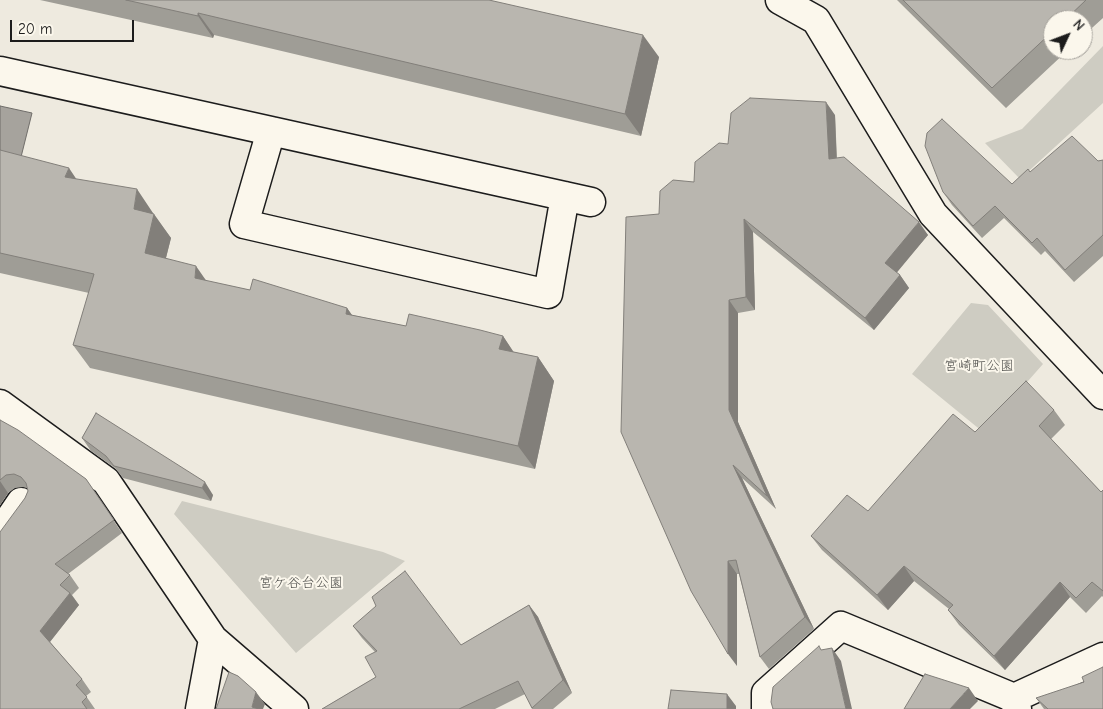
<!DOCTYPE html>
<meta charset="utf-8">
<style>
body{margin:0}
#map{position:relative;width:1103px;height:709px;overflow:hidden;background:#eeeadf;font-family:"Comic Neue",sans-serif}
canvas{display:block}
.north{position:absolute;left:1043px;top:10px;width:50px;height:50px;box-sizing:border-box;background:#fbf7ec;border:1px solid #a29f99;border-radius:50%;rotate:47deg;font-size:14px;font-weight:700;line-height:20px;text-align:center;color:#1c1c1c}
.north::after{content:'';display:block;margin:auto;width:18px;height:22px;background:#1c1c1c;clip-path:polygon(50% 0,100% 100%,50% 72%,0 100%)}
.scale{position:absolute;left:10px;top:20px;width:124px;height:22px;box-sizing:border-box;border:2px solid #1c1c1c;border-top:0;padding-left:6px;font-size:15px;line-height:18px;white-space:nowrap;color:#1c1c1c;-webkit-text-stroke:4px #fbf7ec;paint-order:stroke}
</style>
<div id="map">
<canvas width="1103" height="709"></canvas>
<div class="north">N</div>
<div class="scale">20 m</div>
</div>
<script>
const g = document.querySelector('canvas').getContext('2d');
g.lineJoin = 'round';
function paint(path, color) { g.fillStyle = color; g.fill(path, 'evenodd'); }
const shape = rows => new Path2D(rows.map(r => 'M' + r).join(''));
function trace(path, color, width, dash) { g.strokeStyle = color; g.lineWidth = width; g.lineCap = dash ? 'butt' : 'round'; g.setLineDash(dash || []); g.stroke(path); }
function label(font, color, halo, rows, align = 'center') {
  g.font = font + ' "Comic Neue","Klee One",sans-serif'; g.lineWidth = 4; g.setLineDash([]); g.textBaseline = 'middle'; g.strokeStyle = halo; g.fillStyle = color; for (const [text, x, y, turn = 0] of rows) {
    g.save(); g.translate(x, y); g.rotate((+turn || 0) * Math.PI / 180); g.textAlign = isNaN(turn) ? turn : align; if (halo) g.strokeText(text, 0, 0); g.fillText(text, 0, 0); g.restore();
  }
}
paint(shape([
 [1103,46,1103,103,1020,179,985,143,1022,129],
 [971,303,988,305,1043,364,983,432,912,374],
 [182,501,383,552,405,561,296,653,174,514]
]), '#ceccc2');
const water = shape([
 [0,106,32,113,19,165,0,160,0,106]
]);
paint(water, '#a6a39d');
trace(water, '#6f6d69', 1);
const minor = shape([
 [780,0,816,20,933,214,1103,395],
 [0,71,591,202],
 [271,131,244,224,548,294,565,196],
 [0,404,106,481,213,639,200,709],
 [0,533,21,502],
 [213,639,294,709],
 [766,709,766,693,841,626,1014,698],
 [1017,709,1014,698,1103,657]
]);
trace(minor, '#1c1c1c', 31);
trace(minor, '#fbf7ec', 28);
paint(shape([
 [40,0,489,0,659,57,641,136,214,35,213,38],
 [897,0,1103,0,1103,18,1083,36,1083,20,1053,20,1053,50,1068,50,1006,108],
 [835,115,837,158,928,235,896,272,900,275,909,288,874,330,753,232,755,310,738,313,738,422,776,509,742,478,814,629,769,669,760,657,739,574,737,574,737,666,659,214,694,182,728,144],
 [0,150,76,179,153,213,153,214,171,238,166,258,206,281,250,290,347,308,352,315,406,326,503,336,513,352,538,357,554,381,535,469,90,368,73,345,89,293,0,273],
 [1103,160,1103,256,1074,282,1045,251,1041,255,1004,218,982,238,952,205,943,192,1012,184,1030,172],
 [1054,410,1065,425,1051,439,1101,492,1103,490,1103,597,1102,596,1086,613,1070,597,1005,670,959,625,948,610,949,609,914,581,888,610,822,550,811,536,868,511,975,432],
 [96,413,213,495,211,501,123,478,115,468,91,451,82,438],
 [0,420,86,479,122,533,68,574,70,575,79,588,72,595,79,605,50,642,82,679,91,692,86,696,95,709,0,709,25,498,28,491,27,488,23,487,15,488,8,493,0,505],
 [529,605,538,617,572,693,553,709,532,709,525,694,495,709,322,709,376,677,375,652,362,638,353,626,461,645],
 [1036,698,1103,709,1044,709]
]), '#9f9d96');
paint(shape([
 [198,13,214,35,213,38,198,16],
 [643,35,659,57,641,136,625,114],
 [826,102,835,115,837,171,829,159],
 [69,168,85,192,65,177],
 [137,189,153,213,151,228,154,214,171,238,161,277,145,253,134,209],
 [744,219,753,232,755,310,746,297],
 [919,222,928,235,894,276,885,263],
 [196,266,212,289,195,278],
 [900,275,909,288,874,330,865,318],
 [729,300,738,313,738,422,776,509,767,496,729,410],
 [347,308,363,331,346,314],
 [503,336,519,360,499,349],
 [538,357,554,381,535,469,518,446],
 [733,465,742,478,814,629,805,617],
 [0,481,8,493,0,505],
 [205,482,213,495,211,501,202,488],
 [728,561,737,574,737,666,728,654],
 [904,566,914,581,888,610,877,595],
 [1060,582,1070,597,1005,670,994,656],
 [70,593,79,605,49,643,40,631],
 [529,605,538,617,572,693,563,680],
 [832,648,841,661,852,709,846,709],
 [969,688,978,701,970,709,950,709],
 [256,692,265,704,263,709,253,709,252,707],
 [727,694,736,706,736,709,727,709]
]), '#827f7a');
const building = shape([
 [126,0,489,0,643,35,625,114,198,13,198,16,126,0],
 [903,0,1086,0,1065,20,1053,20,1053,31,992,88,903,0],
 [750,98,826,102,829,159,844,157,919,222,885,263,900,275,865,318,744,219,746,297,729,300,729,410,767,496,733,465,805,617,760,657,736,560,728,561,728,654,691,591,621,432,626,217,659,214,660,191,673,180,694,182,695,162,719,143,728,144,731,113,750,98],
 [942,119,1012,184,1028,169,1030,172,1072,136,1098,161,1103,160,1103,235,1065,270,1037,238,1032,243,995,206,973,226,943,192,925,146,927,133,942,119],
 [0,150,69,168,65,177,137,189,134,209,154,214,145,253,196,266,195,278,250,290,253,279,347,308,346,314,406,326,409,314,480,330,503,336,499,349,538,357,518,446,73,345,94,274,0,253,0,150],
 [1026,381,1054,410,1039,426,1101,492,1103,490,1103,591,1092,582,1076,598,1060,582,994,656,948,610,953,605,904,566,877,595,811,536,847,495,868,511,953,414,975,432,1026,381],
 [96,413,205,482,202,488,114,466,106,456,82,438,96,413],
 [0,420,18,430,86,479,114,520,55,564,70,575,60,585,70,593,40,631,82,679,76,685,87,697,82,702,87,709,0,709,0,532,25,498,28,491,26,483,21,477,14,474,6,475,0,480,0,420],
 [405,571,461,645,529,605,563,680,532,708,518,681,459,709,322,709,376,677,365,657,377,651,353,626,376,606,372,597,405,571],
 [819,646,821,650,832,648,846,709,773,709,771,702,773,687,819,646],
 [1103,667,1103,709,1048,709,1036,698,1084,682,1082,677,1103,667],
 [229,672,238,676,256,692,252,707,259,709,216,709,229,672],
 [925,674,969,688,950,709,904,709,925,674],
 [671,690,727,694,727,709,668,709,671,690]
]);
paint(building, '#b9b6af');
trace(building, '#827f7a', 1);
label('14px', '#51514e', '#fbf7ec', [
 ["宮崎町公園",979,366],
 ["宮ケ谷台公園",301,583]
]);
</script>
